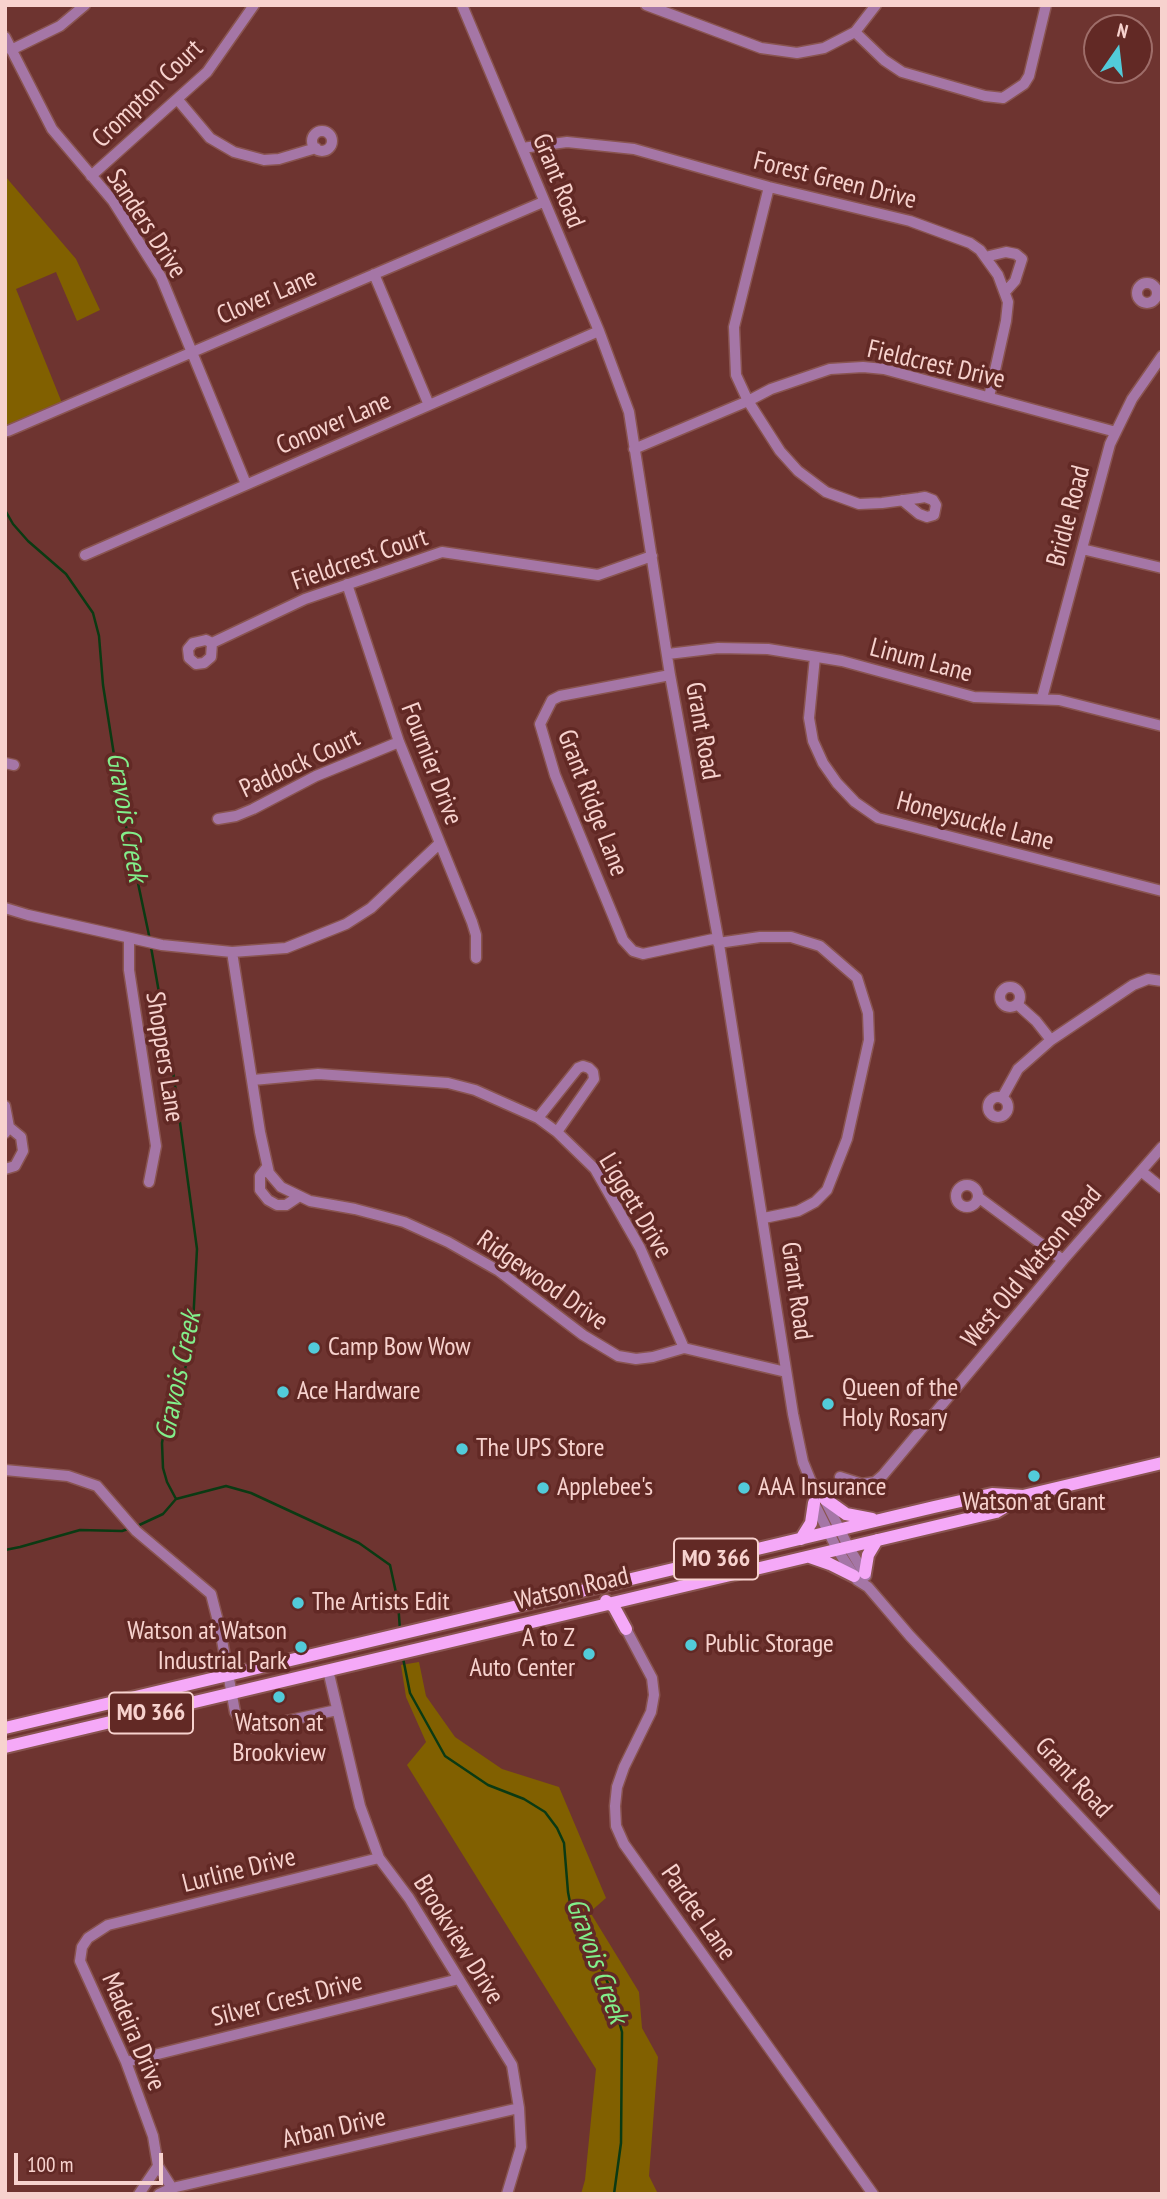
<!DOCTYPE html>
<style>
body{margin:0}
#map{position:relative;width:1167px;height:2199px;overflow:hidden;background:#6e3430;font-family:"PT Sans Narrow",sans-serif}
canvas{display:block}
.frame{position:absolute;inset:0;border:7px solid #f7d2ce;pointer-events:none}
.north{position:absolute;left:1083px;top:14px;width:70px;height:70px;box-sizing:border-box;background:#622925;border:2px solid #9e6d69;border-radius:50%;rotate:14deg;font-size:19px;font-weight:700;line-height:28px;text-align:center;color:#f7d2ce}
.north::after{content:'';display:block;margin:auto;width:24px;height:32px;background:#52cbd9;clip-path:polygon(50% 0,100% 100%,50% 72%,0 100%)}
.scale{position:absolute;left:14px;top:2153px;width:149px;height:32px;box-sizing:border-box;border:4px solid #f7d2ce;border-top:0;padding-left:9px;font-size:21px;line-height:24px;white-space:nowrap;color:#f7d2ce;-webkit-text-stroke:5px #622925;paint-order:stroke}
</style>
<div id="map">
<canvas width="1167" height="2199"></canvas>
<div class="frame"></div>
<div class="north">N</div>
<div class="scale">100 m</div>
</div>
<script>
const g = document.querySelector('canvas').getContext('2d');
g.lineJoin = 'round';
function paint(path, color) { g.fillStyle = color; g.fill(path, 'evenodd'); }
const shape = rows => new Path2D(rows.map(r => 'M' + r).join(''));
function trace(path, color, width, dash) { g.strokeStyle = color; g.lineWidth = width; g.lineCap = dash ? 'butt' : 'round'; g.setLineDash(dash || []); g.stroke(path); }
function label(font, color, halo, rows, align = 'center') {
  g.font = font + ' "PT Sans Narrow",sans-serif'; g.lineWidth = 7; g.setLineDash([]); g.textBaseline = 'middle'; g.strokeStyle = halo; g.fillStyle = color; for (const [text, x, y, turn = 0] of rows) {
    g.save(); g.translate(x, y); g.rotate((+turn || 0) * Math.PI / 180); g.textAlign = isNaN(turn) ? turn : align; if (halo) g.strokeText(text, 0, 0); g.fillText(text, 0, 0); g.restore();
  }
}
paint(shape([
 [5,176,76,259,100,310,77,321,56,272,16,289,62,403,5,427],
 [419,1662,426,1696,455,1737,502,1769,559,1787,606,1898,590,1912,639,1992,642,2028,658,2057,649,2176,658,2194,581,2194,585,2180,596,2069,407,1765,426,1742,406,1697,401,1665]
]), '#816000');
trace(shape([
 [5,510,13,524,28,541,66,574,93,613,99,636,103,685,123,812,150,940],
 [151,947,174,1078,197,1249,192,1342,180,1388,168,1410,162,1443,163,1468,167,1482,176,1499,226,1486,251,1493,359,1543,390,1565,398,1602,400,1630],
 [135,1527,163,1514,176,1499],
 [5,1550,20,1547,80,1530,122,1531,128,1529],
 [403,1658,410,1693,445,1756,488,1785,524,1799,545,1812,557,1828,564,1843,568,1892,572,1913,594,1950,609,1986,622,2032,621,2143,614,2194]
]), '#0b3a13', 2.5);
const minor = shape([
 [462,5,599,331,629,412,670,675,718,938,793,1414,803,1462,814,1489,814,1503,837,1549,857,1580,868,1587,910,1636,1162,1905],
 [646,5,761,48,797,53,824,48,855,32,876,5],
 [855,32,884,60,902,72,985,96,1003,98,1024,84,1029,76,1046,5],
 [5,37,52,129,113,201,161,277,246,484],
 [11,50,60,26,85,5],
 [178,100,210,138,234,152,264,160,279,159,316,148],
 '312 141a10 10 0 1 1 20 0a10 10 0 1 1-20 0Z',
 [522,148,567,142,634,149,769,187,910,221,970,243,980,250,998,275,1008,302,1006,321,989,397],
 [91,176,207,72,254,5],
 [769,187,734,327,736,375,748,401,780,451,798,471,826,492,859,504,882,503,919,498,925,497,933,500,936,505,934,515,927,517,919,514,902,500],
 [985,257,1006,252,1016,254,1022,259,1015,281,1005,292],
 [374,274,429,405],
 '1137 293a10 10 0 1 1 20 0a10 10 0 1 1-20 0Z',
 [8,431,543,202],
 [634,449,748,401,771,389,830,369,863,367,884,369,1116,432],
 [1082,549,1162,568],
 [85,555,599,331],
 [347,584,399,742,472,922,476,935,476,958],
 [206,640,212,643,211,657,204,663,196,664,189,658,188,649,193,643,206,640],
 [212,643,305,599,442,552,598,575,652,556],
 [668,654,718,648,768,649,842,661,974,697,1059,700,1162,726],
 [815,657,809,718,813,741,823,763,837,783,855,802,878,818,1162,891],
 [670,675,560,696,552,700,540,724,555,775,623,940,633,951,643,954,718,938],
 [1042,698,1110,444,1132,399,1162,356],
 [5,763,14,765],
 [218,819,236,816,253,809,316,776,399,742],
 [5,908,28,915,162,945,232,952,286,948,346,924,371,908,440,843],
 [129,939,129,970,156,1146,149,1182],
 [718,943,760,937,791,937,820,946,857,978,868,1013,869,1040,847,1139,827,1190,815,1202,798,1211,764,1218],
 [232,952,260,1132,269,1173,281,1187,310,1201,355,1209,404,1222,448,1242,499,1271,583,1335,618,1356,636,1359,653,1357,684,1348],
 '1000 997a10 10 0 1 1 20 0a10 10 0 1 1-20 0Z',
 [1017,1004,1036,1021,1051,1040],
 [253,1080,318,1074,448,1083,475,1090,538,1118,557,1132,595,1169,640,1248,684,1348,786,1372],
 '988 1107a10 10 0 1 1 20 0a10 10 0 1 1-20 0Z',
 [1002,1098,1018,1069,1051,1040,1133,985,1148,979,1162,981],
 [5,1106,9,1127,5,1133],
 [538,1118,578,1068,583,1066,589,1068,593,1072,594,1079,557,1132],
 [267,1167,260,1176,260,1190,268,1200,277,1205,286,1205,298,1197],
 [5,1169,15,1166,23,1151,21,1137,9,1127],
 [1141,1171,1162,1188],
 '956 1196a11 11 0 1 1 22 0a11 11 0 1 1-22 0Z',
 [978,1197,1063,1260],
 [5,1470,68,1476,97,1486,136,1531,211,1594,220,1629,235,1712,244,1726,254,1728,337,1710],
 [840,1477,862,1484,875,1482,883,1475,1063,1260,1162,1147],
 [825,1500,848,1546,866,1576],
 [626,1629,652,1678,654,1695,651,1712,624,1767,617,1787,615,1806,616,1826,624,1844,873,2194],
 [328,1670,360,1806,379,1858,409,1898,512,2065,519,2108,521,2147,507,2194],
 [126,2062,459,1979],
 [172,2188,158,2166,153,2136,126,2062,80,1961,82,1947,88,1938,108,1925,379,1858],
 [139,2194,158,2166],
 [159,2194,172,2188,519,2108]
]);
const major = shape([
 [825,1499,846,1514,872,1519],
 [801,1539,811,1523,814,1503],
 [810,1557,830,1564,854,1576],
 [865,1573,868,1555,877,1540],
 [606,1601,614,1607,626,1629],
 [5,1728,934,1507,992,1494,1023,1496],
 [5,1747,996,1512,1023,1496,1162,1463]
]);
trace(minor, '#895450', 13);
trace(major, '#895450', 16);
trace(minor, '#a576a6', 10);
trace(major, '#f5a9f8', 12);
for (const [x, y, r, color] of [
 [314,1348,7,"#52cbd9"],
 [283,1392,7,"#52cbd9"],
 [828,1404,7,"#52cbd9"],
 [462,1449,7,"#52cbd9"],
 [1034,1476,7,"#52cbd9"],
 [543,1488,7,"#52cbd9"],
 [744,1488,7,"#52cbd9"],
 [298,1603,7,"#52cbd9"],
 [691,1645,7,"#52cbd9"],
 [301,1647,7,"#52cbd9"],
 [589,1654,7,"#52cbd9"],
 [279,1697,7,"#52cbd9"]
]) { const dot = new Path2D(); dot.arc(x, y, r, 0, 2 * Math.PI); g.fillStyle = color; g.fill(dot); trace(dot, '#622925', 2.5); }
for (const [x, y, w] of [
 [716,1559,84],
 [151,1713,84]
]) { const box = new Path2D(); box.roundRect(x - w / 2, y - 20.5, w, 41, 5); g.fillStyle = '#622925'; g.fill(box); trace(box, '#f7d2ce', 2); }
label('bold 24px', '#f7d2ce', null, [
 ["MO 366",716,1559],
 ["MO 366",151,1713]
]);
label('26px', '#f7d2ce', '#622925', [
 ["Crompton Court",148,94,-44],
 ["Grant Road",558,181,68],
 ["Forest Green Drive",835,181,14],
 ["Sanders Drive",146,224,57],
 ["Clover Lane",267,297,-23],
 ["Fieldcrest Drive",936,365,13],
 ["Conover Lane",334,424,-23],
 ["Bridle Road",1069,516,-75],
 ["Fieldcrest Court",360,560,-19],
 ["Linum Lane",921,661,15],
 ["Grant Road",702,731,80],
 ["Paddock Court",300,764,-25],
 ["Fournier Drive",431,764,69],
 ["Grant Ridge Lane",592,803,69],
 ["Honeysuckle Lane",975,822,15],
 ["Shoppers Lane",164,1057,81],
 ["Liggett Drive",635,1206,59],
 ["West Old Watson Road",1032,1267,-50],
 ["Ridgewood Drive",542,1281,35],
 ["Grant Road",796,1291,82],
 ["Watson Road",572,1589,-13],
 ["Grant Road",1073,1778,47],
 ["Lurline Drive",239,1871,-14],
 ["Pardee Lane",698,1913,55],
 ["Brookview Drive",458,1940,58],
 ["Silver Crest Drive",287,2000,-14],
 ["Madeira Drive",133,2032,67],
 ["Arban Drive",334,2129,-13]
]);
label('26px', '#f7d2ce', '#622925', [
 ["Camp Bow Wow",328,1348],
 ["Queen of the",842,1389],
 ["Holy Rosary",842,1419],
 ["Ace Hardware",297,1392],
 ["The UPS Store",476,1449],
 ["Applebee's",557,1488],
 ["AAA Insurance",758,1488],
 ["Watson at Grant",1034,1503,"center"],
 ["The Artists Edit",312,1603],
 ["Watson at Watson",287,1632,"right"],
 ["Industrial Park",287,1662,"right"],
 ["A to Z",575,1639,"right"],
 ["Auto Center",575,1669,"right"],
 ["Public Storage",705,1645],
 ["Watson at",279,1724,"center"],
 ["Brookview",279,1754,"center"]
], 'left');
label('italic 28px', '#82ee8a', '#622925', [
 ["Gravois Creek",126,817,80],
 ["Gravois Creek",179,1376,-78],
 ["Gravois Creek",596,1961,70]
]);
</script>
